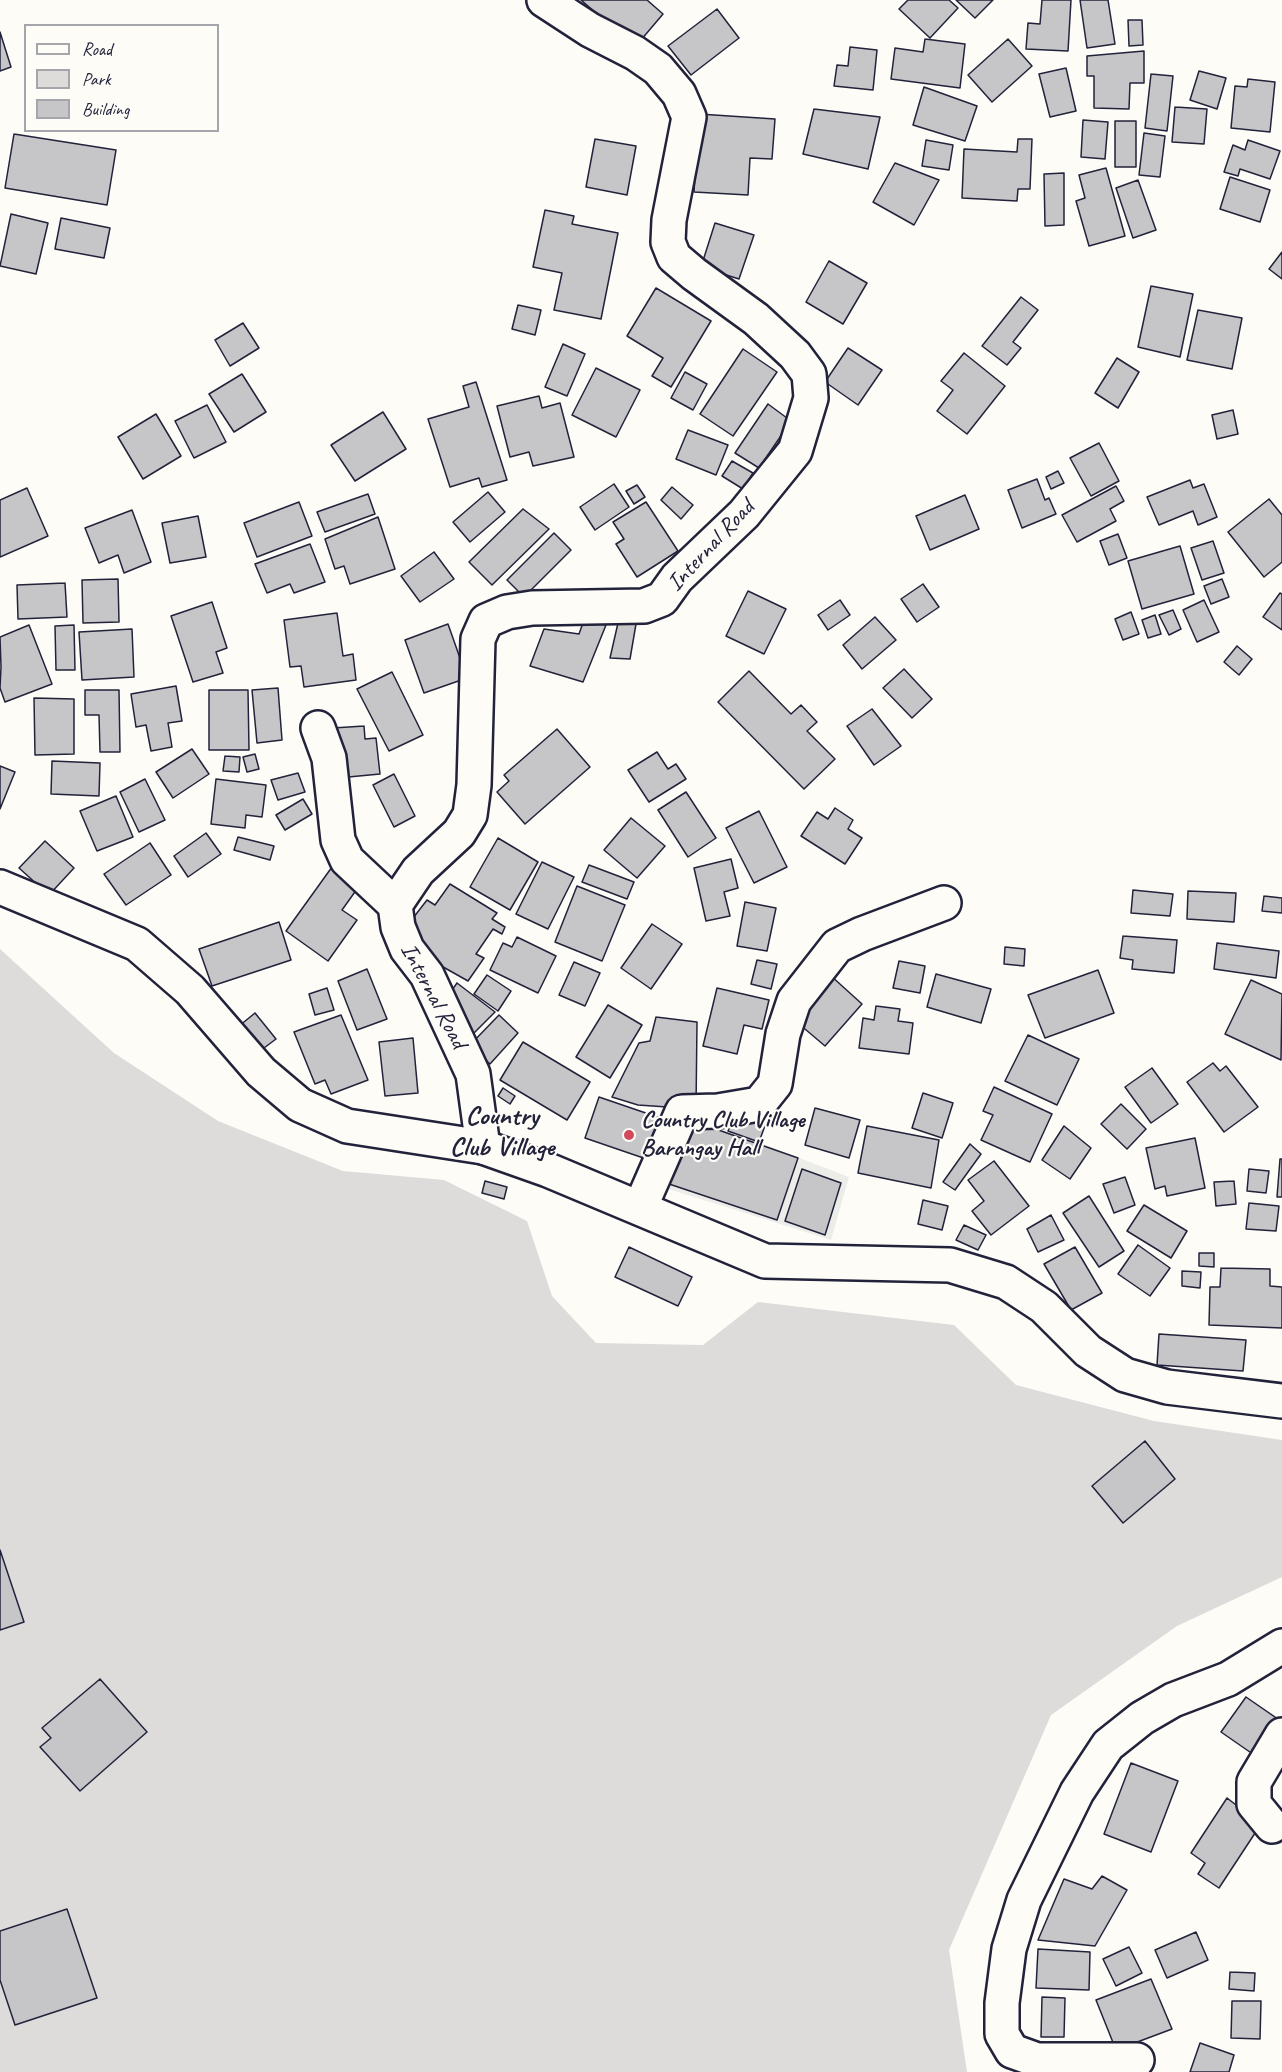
<!DOCTYPE html>
<style>
body{margin:0}
#map{position:relative;width:1282px;height:2072px;overflow:hidden;background:#fdfcf7;font-family:Caveat,sans-serif}
canvas{display:block}
.legend{position:absolute;left:24px;top:24px;width:195px;height:108px;box-sizing:border-box;background:#fdfcf7;border:2px solid #a5a5ac;margin:0;padding:8px 10px;list-style:none;font-size:18px;color:#22223b}
.legend li{display:flex;align-items:center;gap:12px;height:30px}
.legend b{width:30px;border:2px solid #a5a5ac}
</style>
<div id="map">
<canvas width="1282" height="2072"></canvas>
<ul class="legend">
<li><b style="height:8px;background:#fdfcf7"></b>Road</li>
<li><b style="height:16px;background:#dddcdb"></b>Park</li>
<li><b style="height:16px;background:#c6c6c8"></b>Building</li>
</ul>
</div>
<script>
const g = document.querySelector('canvas').getContext('2d');
g.lineJoin = 'round';
function paint(path, color) { g.fillStyle = color; g.fill(path, 'evenodd'); }
const shape = rows => new Path2D(rows.map(r => 'M' + r).join(''));
function trace(path, color, width, dash) { g.strokeStyle = color; g.lineWidth = width; g.lineCap = dash ? 'butt' : 'round'; g.setLineDash(dash || []); g.stroke(path); }
function label(font, color, halo, rows, align = 'center') {
  g.font = font + ' Caveat,sans-serif'; g.lineWidth = 4.5; g.setLineDash([]); g.textBaseline = 'middle'; g.strokeStyle = halo; g.fillStyle = color; for (const [text, x, y, turn = 0] of rows) {
    g.save(); g.translate(x, y); g.rotate((+turn || 0) * Math.PI / 180); g.textAlign = isNaN(turn) ? turn : align; if (halo) g.strokeText(text, 0, 0); g.fillText(text, 0, 0); g.restore();
  }
}
paint(shape([
 [687,1115,849,1177,831,1240,659,1186]
]), '#ecece9');
paint(shape([
 [0,949,114,1053,218,1121,343,1171,444,1180,527,1221,552,1296,596,1343,703,1345,758,1302,954,1325,1016,1385,1154,1421,1282,1440,1282,1577,1177,1626,1051,1715,949,1950,967,2072,0,2072]
]), '#dddcdb');
const building = shape([
 [581,0,647,0,663,14,635,47,581,0],
 [908,0,949,0,958,8,930,38,899,9,908,0],
 [956,0,993,0,975,18,956,0],
 [1042,0,1071,0,1068,51,1026,49,1028,23,1040,24,1042,0],
 [1080,0,1108,0,1115,44,1087,48,1080,0],
 [717,9,739,38,691,75,668,46,717,9],
 [1128,20,1142,20,1143,45,1129,46,1128,20],
 [0,32,11,67,0,71,0,32],
 [925,39,965,44,960,88,891,79,895,48,923,52,925,39],
 [1008,39,1032,66,992,102,968,75,1008,39],
 [850,47,877,50,873,90,834,86,837,65,848,66,850,47],
 [1144,51,1144,83,1130,83,1129,109,1094,108,1094,76,1087,76,1087,56,1144,51],
 [1066,68,1076,111,1050,117,1039,74,1066,68],
 [1199,71,1226,78,1217,109,1190,100,1199,71],
 [1151,74,1173,76,1167,131,1145,128,1151,74],
 [1248,79,1275,82,1270,132,1231,128,1235,86,1247,87,1248,79],
 [924,87,977,106,965,141,913,125,924,87],
 [1175,107,1207,109,1204,144,1172,142,1175,107],
 [814,109,880,117,868,169,803,154,814,109],
 [699,114,775,119,772,159,750,158,748,195,694,192,699,114],
 [1083,120,1108,122,1105,159,1081,157,1083,120],
 [1115,121,1136,121,1136,167,1115,167,1115,121],
 [1144,133,1165,136,1160,177,1139,175,1144,133],
 [14,134,116,150,107,205,5,188,14,134],
 [595,139,636,146,627,195,586,187,595,139],
 [1018,139,1032,139,1030,189,1018,189,1017,201,962,198,964,149,1017,152,1018,139],
 [926,140,953,145,949,170,922,166,926,140],
 [1248,140,1280,151,1270,179,1240,169,1238,176,1224,172,1233,145,1245,150,1248,140],
 [895,163,939,180,914,225,873,202,895,163],
 [1106,168,1125,236,1089,246,1076,201,1085,198,1079,175,1106,168],
 [1064,173,1064,225,1045,226,1044,174,1064,173],
 [1230,177,1270,190,1260,222,1220,209,1230,177],
 [1138,180,1156,230,1133,238,1116,188,1138,180],
 [545,210,574,216,572,224,618,233,601,319,554,310,562,273,533,267,545,210],
 [11,214,48,223,36,274,0,266,11,214],
 [61,218,110,228,104,258,55,249,61,218],
 [715,223,754,235,739,279,701,267,715,223],
 [1282,252,1282,279,1269,269,1282,252],
 [829,261,867,283,843,324,806,302,829,261],
 [1151,286,1193,294,1180,357,1138,347,1151,286],
 [656,288,711,321,671,387,652,376,663,358,627,336,656,288],
 [1021,297,1038,310,1013,342,1021,348,1007,365,982,346,1021,297],
 [518,305,541,310,535,335,512,329,518,305],
 [1198,310,1242,318,1232,369,1187,360,1198,310],
 [243,323,259,348,230,366,215,340,243,323],
 [563,344,585,354,567,396,545,387,563,344],
 [848,348,882,370,858,405,825,382,848,348],
 [743,349,777,372,733,436,700,414,743,349],
 [964,353,1005,386,967,434,937,411,953,390,941,381,964,353],
 [1117,358,1139,372,1118,408,1095,393,1117,358],
 [596,368,640,390,616,437,572,415,596,368],
 [685,372,707,384,693,410,671,398,685,372],
 [242,374,266,412,234,432,209,394,242,374],
 [476,382,507,480,482,487,479,478,450,487,428,419,469,407,463,386,476,382],
 [539,396,542,408,560,403,574,457,533,466,529,452,510,457,497,406,539,396],
 [768,404,791,421,759,468,735,453,768,404],
 [207,405,226,442,194,458,175,421,207,405],
 [1233,410,1238,434,1217,439,1212,415,1233,410],
 [383,412,406,449,355,481,331,445,383,412],
 [156,414,181,456,143,479,118,437,156,414],
 [688,430,728,445,716,475,676,459,688,430],
 [1099,443,1119,481,1091,496,1070,458,1099,443],
 [732,461,753,473,743,489,722,476,732,461],
 [1058,471,1064,483,1051,489,1046,477,1058,471],
 [1037,479,1045,500,1049,498,1056,514,1022,528,1008,490,1037,479],
 [1190,480,1193,488,1204,484,1217,517,1198,525,1193,511,1159,525,1147,497,1190,480],
 [614,484,629,507,595,530,580,507,614,484],
 [637,485,645,497,634,504,626,491,637,485],
 [1116,486,1124,501,1110,509,1116,521,1077,542,1062,515,1116,486],
 [672,487,693,505,681,519,661,500,672,487],
 [27,488,48,536,0,557,0,500,27,488],
 [488,492,505,512,470,542,453,522,488,492],
 [368,494,375,514,325,532,317,512,368,494],
 [965,495,979,529,930,550,916,516,965,495],
 [1269,499,1282,515,1282,562,1264,577,1228,532,1269,499],
 [299,502,312,536,257,557,244,523,299,502],
 [646,502,678,551,637,577,616,544,624,539,613,522,646,502],
 [523,509,549,529,492,585,469,562,523,509],
 [132,510,151,562,124,573,118,555,99,563,85,528,132,510],
 [198,516,206,557,170,563,162,523,198,516],
 [378,517,395,569,350,584,344,566,335,569,325,539,378,517],
 [554,533,571,550,524,597,507,580,554,533],
 [1118,534,1127,558,1109,565,1100,541,1118,534],
 [1213,541,1224,573,1202,580,1191,548,1213,541],
 [310,544,325,582,294,593,290,584,267,593,255,564,310,544],
 [1180,546,1194,594,1142,609,1128,561,1180,546],
 [434,552,454,579,420,602,401,576,434,552],
 [118,579,119,622,83,623,82,580,118,579],
 [1222,579,1229,597,1211,604,1204,586,1222,579],
 [65,583,67,617,18,619,17,585,65,583],
 [923,584,939,607,917,622,901,599,923,584],
 [748,591,786,609,764,654,726,636,748,591],
 [1280,593,1282,594,1282,630,1263,617,1280,593],
 [840,600,850,615,828,630,818,615,840,600],
 [1204,600,1219,632,1197,642,1183,610,1204,600],
 [212,602,227,648,216,652,223,673,193,682,171,616,212,602],
 [1173,610,1181,629,1169,635,1159,615,1173,610],
 [1131,612,1139,634,1123,640,1115,619,1131,612],
 [337,613,343,656,353,654,356,680,304,687,301,666,290,667,284,620,337,613],
 [1155,615,1161,634,1148,638,1142,620,1155,615],
 [875,617,896,640,862,669,843,645,875,617],
 [584,620,606,625,583,682,530,666,544,629,579,634,584,620],
 [618,623,636,624,630,659,610,658,618,623],
 [448,624,467,678,424,693,405,640,448,624],
 [29,625,52,684,5,702,0,688,1,667,0,637,29,625],
 [74,625,75,670,56,670,55,626,74,625],
 [132,629,134,677,82,680,79,632,132,629],
 [1237,646,1252,659,1239,675,1224,662,1237,646],
 [904,669,932,699,912,718,883,688,904,669],
 [749,671,791,714,801,705,817,722,807,731,835,759,804,789,718,702,749,671],
 [392,672,423,735,389,751,357,689,392,672],
 [176,686,182,721,168,723,172,747,151,751,146,725,136,727,131,694,176,686],
 [278,688,282,740,257,743,252,690,278,688],
 [85,690,119,690,120,752,100,752,99,715,85,715,85,690],
 [209,690,248,690,249,750,209,750,209,690],
 [34,698,74,699,74,754,35,755,34,698],
 [872,709,901,746,874,765,847,726,872,709],
 [364,726,365,739,376,738,380,774,338,778,333,728,364,726],
 [557,729,590,767,525,824,497,792,509,781,504,775,557,729],
 [192,749,209,774,173,798,156,772,192,749],
 [657,752,668,769,676,764,686,779,649,802,628,770,657,752],
 [255,754,259,769,247,772,243,757,255,754],
 [225,756,240,757,239,772,223,771,225,756],
 [52,761,100,763,99,796,51,794,52,761],
 [0,766,15,772,0,809,0,766],
 [298,773,305,792,278,800,271,780,298,773],
 [394,774,415,816,394,827,373,785,394,774],
 [145,779,165,820,139,832,120,792,145,779],
 [216,779,266,785,262,817,246,815,245,828,211,824,216,779],
 [686,792,716,838,688,857,658,810,686,792],
 [116,796,133,837,97,851,80,811,116,796],
 [303,799,312,814,285,830,276,815,303,799],
 [835,808,853,820,848,829,862,838,845,864,801,836,817,812,828,819,835,808],
 [759,811,787,867,754,883,726,828,759,811],
 [631,818,665,846,637,878,604,850,631,818],
 [206,833,221,854,188,877,174,856,206,833],
 [238,837,274,846,270,860,234,850,238,837],
 [498,838,538,862,510,910,470,887,498,838],
 [45,841,74,868,49,895,19,868,45,841],
 [150,843,171,875,126,905,104,874,150,843],
 [731,859,738,888,724,892,730,916,706,921,694,868,731,859],
 [542,862,574,877,548,929,516,914,542,862],
 [589,865,634,882,627,899,582,882,589,865],
 [332,867,362,882,342,910,357,920,328,961,286,931,332,867],
 [450,884,497,913,492,919,505,927,502,934,493,929,476,954,484,958,468,981,429,959,410,922,427,900,435,905,450,884],
 [577,886,625,905,602,961,555,942,577,886],
 [1133,890,1173,894,1170,916,1131,913,1133,890],
 [1188,891,1236,893,1234,922,1187,919,1188,891],
 [1264,896,1282,898,1282,913,1262,911,1264,896],
 [745,902,776,908,767,951,737,946,745,902],
 [279,922,291,960,212,986,199,949,279,922],
 [652,924,682,944,651,989,621,968,652,924],
 [1123,936,1177,940,1174,973,1132,969,1133,960,1120,958,1123,936],
 [517,937,556,956,538,993,490,970,503,943,512,947,517,937],
 [1217,943,1279,951,1276,978,1214,969,1217,943],
 [1005,947,1025,949,1024,966,1004,964,1005,947],
 [757,960,777,964,771,989,751,984,757,960],
 [899,961,925,966,920,993,893,988,899,961],
 [574,962,600,973,585,1006,559,995,574,962],
 [367,969,387,1019,357,1030,338,981,367,969],
 [1098,970,1114,1013,1045,1038,1028,995,1098,970],
 [936,974,991,989,981,1023,927,1007,936,974],
 [487,975,511,991,498,1011,474,994,487,975],
 [830,975,862,1004,825,1046,792,1018,830,975],
 [1251,980,1282,994,1281,1060,1225,1034,1251,980],
 [457,983,495,1012,467,1040,450,993,457,983],
 [327,988,334,1010,315,1015,309,994,327,988],
 [717,988,769,1000,762,1029,744,1025,737,1054,703,1046,717,988],
 [608,1005,642,1025,610,1078,576,1057,608,1005],
 [876,1006,900,1009,898,1021,913,1023,909,1054,859,1048,863,1018,874,1020,876,1006],
 [255,1013,276,1039,260,1051,239,1026,255,1013],
 [341,1015,368,1080,331,1094,325,1080,315,1084,294,1032,341,1015],
 [499,1015,518,1033,490,1064,470,1045,499,1015],
 [656,1017,697,1022,696,1109,638,1105,612,1097,639,1043,650,1041,656,1017],
 [1028,1035,1079,1059,1057,1105,1005,1081,1028,1035],
 [413,1038,418,1093,385,1096,379,1042,413,1038],
 [523,1042,590,1082,567,1120,500,1080,523,1042],
 [1213,1063,1220,1071,1226,1066,1258,1107,1224,1132,1187,1082,1213,1063],
 [1152,1068,1178,1104,1151,1123,1125,1087,1152,1068],
 [994,1087,1052,1114,1030,1162,981,1140,993,1115,983,1111,994,1087],
 [503,1088,515,1096,510,1104,498,1096,503,1088],
 [923,1093,953,1103,942,1138,912,1128,923,1093],
 [599,1097,672,1122,658,1163,585,1138,599,1097],
 [1121,1104,1146,1129,1127,1149,1101,1124,1121,1104],
 [815,1108,860,1120,849,1158,805,1145,815,1108],
 [735,1113,766,1123,759,1142,728,1131,735,1113],
 [690,1120,798,1158,777,1220,666,1183,690,1120],
 [867,1126,939,1140,931,1188,858,1173,867,1126],
 [1064,1126,1091,1148,1070,1179,1042,1160,1064,1126],
 [1195,1138,1205,1188,1167,1196,1165,1186,1155,1189,1146,1148,1195,1138],
 [970,1144,981,1154,955,1190,943,1182,970,1144],
 [1280,1159,1282,1159,1282,1197,1277,1197,1280,1159],
 [994,1161,1029,1206,991,1235,972,1211,984,1201,968,1180,994,1161],
 [802,1169,841,1183,825,1235,785,1221,802,1169],
 [1249,1169,1269,1171,1266,1193,1247,1191,1249,1169],
 [1125,1177,1135,1205,1114,1213,1103,1184,1125,1177],
 [485,1181,507,1187,504,1199,482,1193,485,1181],
 [1234,1181,1236,1204,1216,1206,1214,1182,1234,1181],
 [1089,1196,1124,1251,1099,1267,1063,1213,1089,1196],
 [923,1200,948,1206,942,1230,918,1224,923,1200],
 [1249,1203,1279,1206,1276,1231,1246,1229,1249,1203],
 [1144,1205,1187,1231,1171,1258,1127,1231,1144,1205],
 [1051,1215,1064,1240,1038,1252,1027,1229,1051,1215],
 [964,1225,986,1235,978,1250,956,1240,964,1225],
 [1138,1245,1170,1268,1150,1296,1118,1274,1138,1245],
 [629,1247,692,1277,678,1306,615,1277,629,1247],
 [1075,1247,1102,1293,1071,1310,1044,1264,1075,1247],
 [1199,1253,1214,1253,1214,1267,1199,1266,1199,1253],
 [1221,1268,1270,1269,1270,1286,1282,1287,1282,1328,1209,1325,1210,1287,1220,1287,1221,1268],
 [1182,1271,1201,1272,1200,1288,1182,1286,1182,1271],
 [1159,1334,1246,1340,1243,1371,1157,1365,1159,1334],
 [1145,1441,1175,1479,1123,1523,1092,1486,1145,1441],
 [0,1550,24,1622,0,1630,0,1550],
 [100,1679,147,1732,80,1791,40,1747,51,1738,42,1728,100,1679],
 [1246,1697,1282,1722,1257,1757,1221,1732,1246,1697],
 [1131,1763,1178,1781,1151,1852,1104,1834,1131,1763],
 [1227,1798,1261,1824,1219,1888,1198,1874,1205,1863,1191,1853,1227,1798],
 [1102,1876,1127,1890,1095,1946,1038,1940,1064,1879,1092,1889,1102,1876],
 [67,1909,97,1998,15,2025,0,1980,0,1931,67,1909],
 [1196,1932,1208,1960,1167,1978,1155,1950,1196,1932],
 [1129,1947,1142,1973,1116,1986,1103,1959,1129,1947],
 [1038,1949,1090,1952,1089,1990,1036,1988,1038,1949],
 [1230,1972,1255,1973,1254,1991,1229,1989,1230,1972],
 [1151,1979,1172,2029,1116,2050,1096,2000,1151,1979],
 [1042,1997,1065,1998,1064,2037,1041,2037,1042,1997],
 [1232,2001,1261,2001,1260,2039,1231,2038,1232,2001],
 [1200,2043,1234,2055,1229,2072,1190,2072,1200,2043]
]);
paint(building, '#c6c6c8');
trace(building, '#22223b', 1.5);
const minor = shape([
 [318,728,329,758,338,840,347,860,395,905],
 [483,1147,473,1074,427,975,407,949,398,927,395,905,418,871,459,833,470,815,474,785,478,639,486,621,507,612,532,608,644,606,662,599,677,578,744,514,795,451,811,398,809,374,795,355,756,319,694,274,674,257,668,242,669,220,689,117,679,94,658,69,635,53,590,30,544,0],
 [640,1208,682,1112,718,1111,759,1104,775,1084,783,1034,794,1001,837,946,862,934,944,903],
 [1272,1826,1254,1804,1254,1782,1282,1735],
 [1137,2060,1037,2060,1012,2051,1002,2034,1002,2003,1009,1949,1024,1900,1077,1792,1108,1745,1142,1718,1173,1700,1228,1679,1282,1646]
]);
const major = shape([
 [0,887,137,944,190,990,261,1072,300,1105,347,1126,483,1147,548,1170,765,1261,950,1265,1006,1282,1044,1307,1088,1351,1125,1375,1167,1387,1282,1401]
]);
trace(minor, '#22223b', 38);
trace(major, '#22223b', 38);
trace(minor, '#fdfcf7', 33);
trace(major, '#fdfcf7', 33);
for (const [x, y, r, color] of [
 [629,1135,6,"#d1495b"]
]) { const dot = new Path2D(); dot.arc(x, y, r, 0, 2 * Math.PI); g.fillStyle = color; g.fill(dot); trace(dot, '#fdfcf7', 2); }
label('24px', '#22223b', '#fdfcf7', [
 ["Internal Road",711,546,-47],
 ["Internal Road",433,996,62]
]);
label('bold 24px', '#22223b', '#fdfcf7', [
 ["Country Club Village",641,1121],
 ["Barangay Hall",641,1149]
], 'left');
label('bold 27px', '#22223b', '#fdfcf7', [
 ["Country",502,1117],
 ["Club Village",502,1148]
]);
</script>
